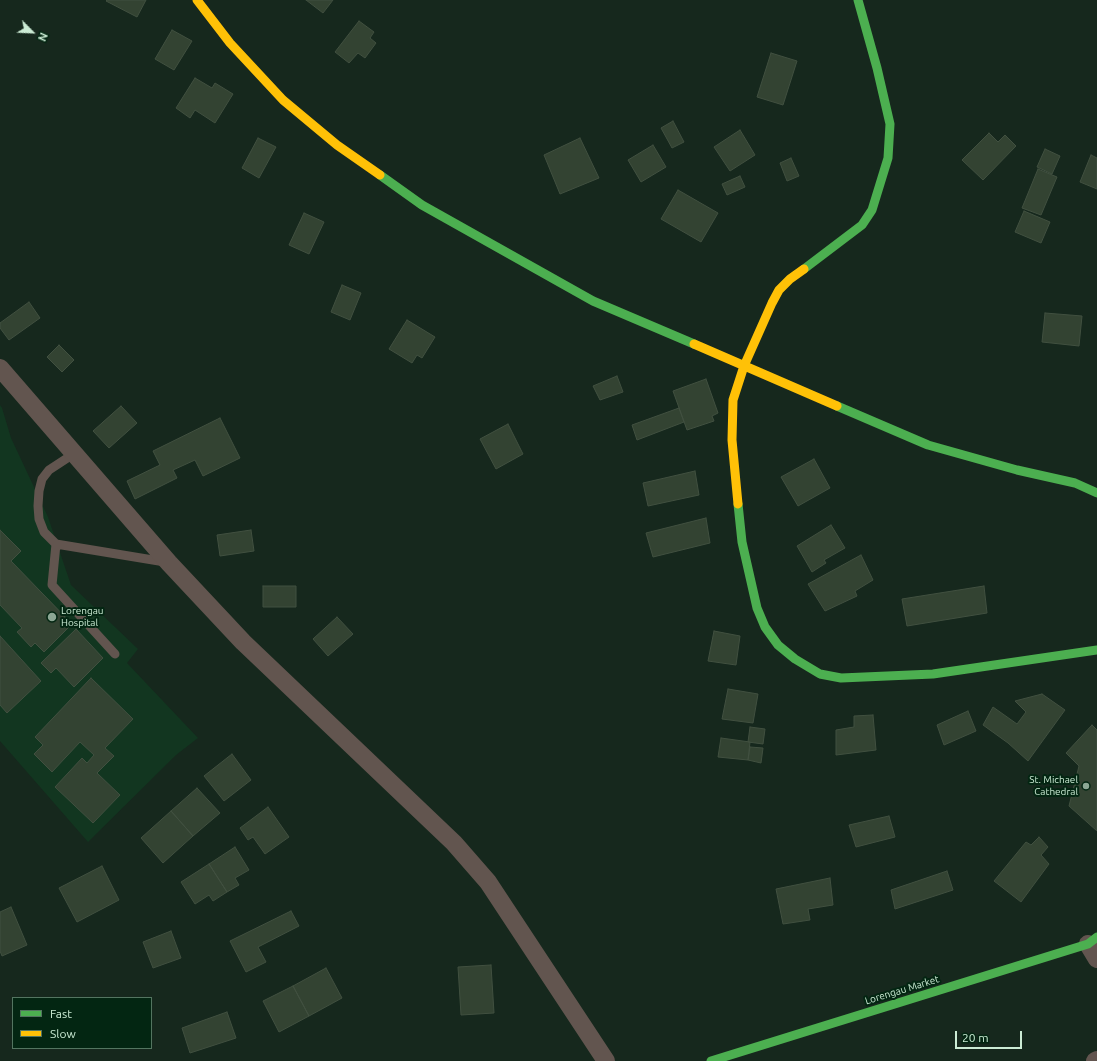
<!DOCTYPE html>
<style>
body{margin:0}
#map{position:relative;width:1097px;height:1061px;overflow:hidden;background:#16281d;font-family:Ubuntu,sans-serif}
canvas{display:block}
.legend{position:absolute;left:12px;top:997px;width:140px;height:52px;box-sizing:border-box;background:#032612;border:1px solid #537560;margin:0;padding:5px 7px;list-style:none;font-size:12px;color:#cbebd4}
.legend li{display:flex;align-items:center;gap:8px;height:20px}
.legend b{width:20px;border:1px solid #537560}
.north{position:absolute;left:12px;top:12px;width:40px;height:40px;-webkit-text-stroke:3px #032612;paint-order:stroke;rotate:114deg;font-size:11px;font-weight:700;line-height:16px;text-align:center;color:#cbebd4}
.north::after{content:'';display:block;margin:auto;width:14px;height:18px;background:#cbebd4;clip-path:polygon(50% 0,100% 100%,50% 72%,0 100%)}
.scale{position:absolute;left:955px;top:1031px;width:67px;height:18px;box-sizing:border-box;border:2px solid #cbebd4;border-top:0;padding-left:5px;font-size:12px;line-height:14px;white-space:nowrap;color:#cbebd4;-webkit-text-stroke:3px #032612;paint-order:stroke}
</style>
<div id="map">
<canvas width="1097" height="1061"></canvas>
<ul class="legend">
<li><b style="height:5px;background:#4caf50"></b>Fast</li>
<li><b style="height:5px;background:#ffc107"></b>Slow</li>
</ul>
<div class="north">N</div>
<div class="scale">20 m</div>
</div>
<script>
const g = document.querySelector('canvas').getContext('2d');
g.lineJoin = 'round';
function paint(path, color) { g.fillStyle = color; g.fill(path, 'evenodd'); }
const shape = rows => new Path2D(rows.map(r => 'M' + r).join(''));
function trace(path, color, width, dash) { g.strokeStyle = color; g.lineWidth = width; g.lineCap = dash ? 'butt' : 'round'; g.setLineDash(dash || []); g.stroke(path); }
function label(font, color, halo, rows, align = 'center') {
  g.font = font + ' Ubuntu,sans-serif'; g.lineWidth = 4; g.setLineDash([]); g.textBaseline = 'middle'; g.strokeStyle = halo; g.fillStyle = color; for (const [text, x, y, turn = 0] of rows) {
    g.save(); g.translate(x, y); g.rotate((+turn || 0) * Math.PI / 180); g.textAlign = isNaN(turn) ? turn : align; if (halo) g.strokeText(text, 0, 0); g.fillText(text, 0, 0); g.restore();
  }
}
paint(shape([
 [0,405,2,408,11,438,48,517,71,585,138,649,127,663,198,738,176,755,88,842,0,741]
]), '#123620');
const building = shape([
 [107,0,146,0,137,17,106,1,107,0],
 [306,0,333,0,323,13,306,0],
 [359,21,374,32,370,38,376,43,365,58,358,53,349,63,335,52,359,21],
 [172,30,192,41,174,70,155,59,172,30],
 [771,53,797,61,783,105,757,97,771,53],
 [195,78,212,88,215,83,233,94,215,123,195,110,190,118,176,108,195,78],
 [673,121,684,142,672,148,661,128,673,121],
 [740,130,755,155,730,171,714,147,740,130],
 [989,133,998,142,1005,135,1016,146,983,180,962,160,989,133],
 [258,138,276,147,259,178,242,168,258,138],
 [580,138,599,178,560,194,544,155,580,138],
 [653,145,666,167,641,182,628,160,653,145],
 [1045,149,1060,156,1052,174,1037,167,1045,149],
 [1091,155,1097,158,1097,189,1080,182,1091,155],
 [791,158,799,176,787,181,780,163,791,158],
 [1038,169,1057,177,1041,215,1022,208,1038,169],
 [740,176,745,187,727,195,722,184,740,176],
 [678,190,718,213,701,242,661,219,678,190],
 [1024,211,1050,222,1041,243,1015,232,1024,211],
 [304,213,324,222,309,254,289,245,304,213],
 [342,285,361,293,350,320,331,312,342,285],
 [29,302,40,318,9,340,0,328,0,323,29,302],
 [1045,313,1082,316,1079,346,1042,342,1045,313],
 [407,320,435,337,422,358,417,355,412,363,389,349,407,320],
 [59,345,74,360,62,372,47,357,59,345],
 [617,376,623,392,600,400,593,386,617,376],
 [706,379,718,413,712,416,714,421,687,430,673,391,706,379],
 [121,406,137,423,109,448,93,431,121,406],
 [679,408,684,422,637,440,632,425,679,408],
 [220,418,240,458,203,476,195,460,173,470,177,478,135,499,127,481,160,465,153,451,220,418],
 [508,424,523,454,496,469,480,439,508,424],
 [814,459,830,488,798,506,781,477,814,459],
 [695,471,699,495,648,506,643,483,695,471],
 [706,518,710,543,653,557,646,533,706,518],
 [831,525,845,548,824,560,826,563,812,572,797,546,831,525],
 [0,530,21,551,11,561,72,624,44,652,35,643,31,647,17,632,22,628,0,605,0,530],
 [251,530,254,551,220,556,217,535,251,530],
 [861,555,873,580,855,591,857,596,825,611,808,584,861,555],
 [263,586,296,586,296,607,263,607,263,586],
 [984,586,987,613,907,626,902,599,984,586],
 [337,617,353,634,328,656,313,639,337,617],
 [76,629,103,658,74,687,56,668,51,673,41,663,76,629],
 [714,631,740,636,736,665,708,661,714,631],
 [0,636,41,681,7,713,0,705,0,636],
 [91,678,133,719,105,748,114,756,97,773,120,795,93,823,55,787,82,758,87,763,94,755,80,742,52,772,34,754,43,745,35,737,91,678],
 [728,689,758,694,753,723,722,719,728,689],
 [1042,694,1065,710,1028,761,1008,743,983,725,993,707,1017,724,1026,712,1015,701,1042,694],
 [968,711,976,731,944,745,937,725,968,711],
 [873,715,876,750,836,755,836,730,854,727,854,716,873,715],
 [1092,725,1097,730,1097,831,1069,806,1079,766,1066,753,1092,725],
 [750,727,765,729,763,744,748,742,750,727],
 [721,738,750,742,748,760,718,757,721,738],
 [750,747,763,748,761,763,748,760,750,747],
 [232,754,251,780,224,801,204,776,232,754],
 [197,788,220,813,193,836,171,811,197,788],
 [268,807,289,837,265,854,253,837,248,840,240,828,268,807],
 [171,811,193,836,163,863,141,838,171,811],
 [889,816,895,837,856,847,849,825,889,816],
 [1039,837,1048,847,1041,855,1049,864,1021,902,994,881,1026,842,1031,845,1039,837],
 [235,847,249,870,235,878,239,885,227,892,209,864,235,847],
 [209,864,227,892,213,901,209,895,195,904,181,882,209,864],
 [102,866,119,900,77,922,59,888,102,866],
 [947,871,953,890,895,909,891,890,947,871],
 [830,878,833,905,808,909,810,920,783,924,776,889,830,878],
 [11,907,27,945,2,956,0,951,0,912,11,907],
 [291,911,299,926,258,947,266,962,246,972,230,941,291,911],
 [171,931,181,958,153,968,143,942,171,931],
 [491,965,494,1013,461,1015,458,967,491,965],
 [326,968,342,998,309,1016,293,986,326,968],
 [293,986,309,1016,279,1032,263,1001,293,986],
 [227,1012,236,1038,190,1053,182,1028,227,1012]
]);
paint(building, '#334332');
trace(building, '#415040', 1);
trace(shape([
 [75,453,49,470,42,479,39,491,38,506,39,519,44,532,56,544,165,562],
 [56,544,52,585,115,654]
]), '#62554f', 9);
trace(shape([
 [0,368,169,563,243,642,454,843,488,882,606,1061],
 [1088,944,1097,959],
 [1095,1061,1097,1060]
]), '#62554f', 18);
trace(shape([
 [380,175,422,205,593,301,694,344],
 [804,269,862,225,872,210,888,158,890,124,877,68,858,0],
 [837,406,928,445,1017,470,1075,483,1097,493],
 [738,504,742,542,757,608,765,627,778,645,795,659,820,674,841,678,933,674,1097,650],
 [711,1061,1088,944,1097,937]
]), '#4caf50', 9);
trace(shape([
 [197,0,230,43,283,100,337,145,380,175],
 [694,344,837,406],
 [738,504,732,440,733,400,744,366,772,303,779,290,790,279,804,269]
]), '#ffc107', 9);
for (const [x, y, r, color] of [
 [52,617,5,"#8ca794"],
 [1086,786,4,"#8ca794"]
]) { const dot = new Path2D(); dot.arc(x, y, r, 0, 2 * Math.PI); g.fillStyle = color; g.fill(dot); trace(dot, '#032612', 1.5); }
label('10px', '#cbebd4', '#032612', [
 ["Lorengau",61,611],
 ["Hospital",61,623],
 ["St. Michael",1078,780,"right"],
 ["Cathedral",1078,792,"right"]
], 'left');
label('10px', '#cbebd4', '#032612', [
 ["Lorengau Market",902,990,-17]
]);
</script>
